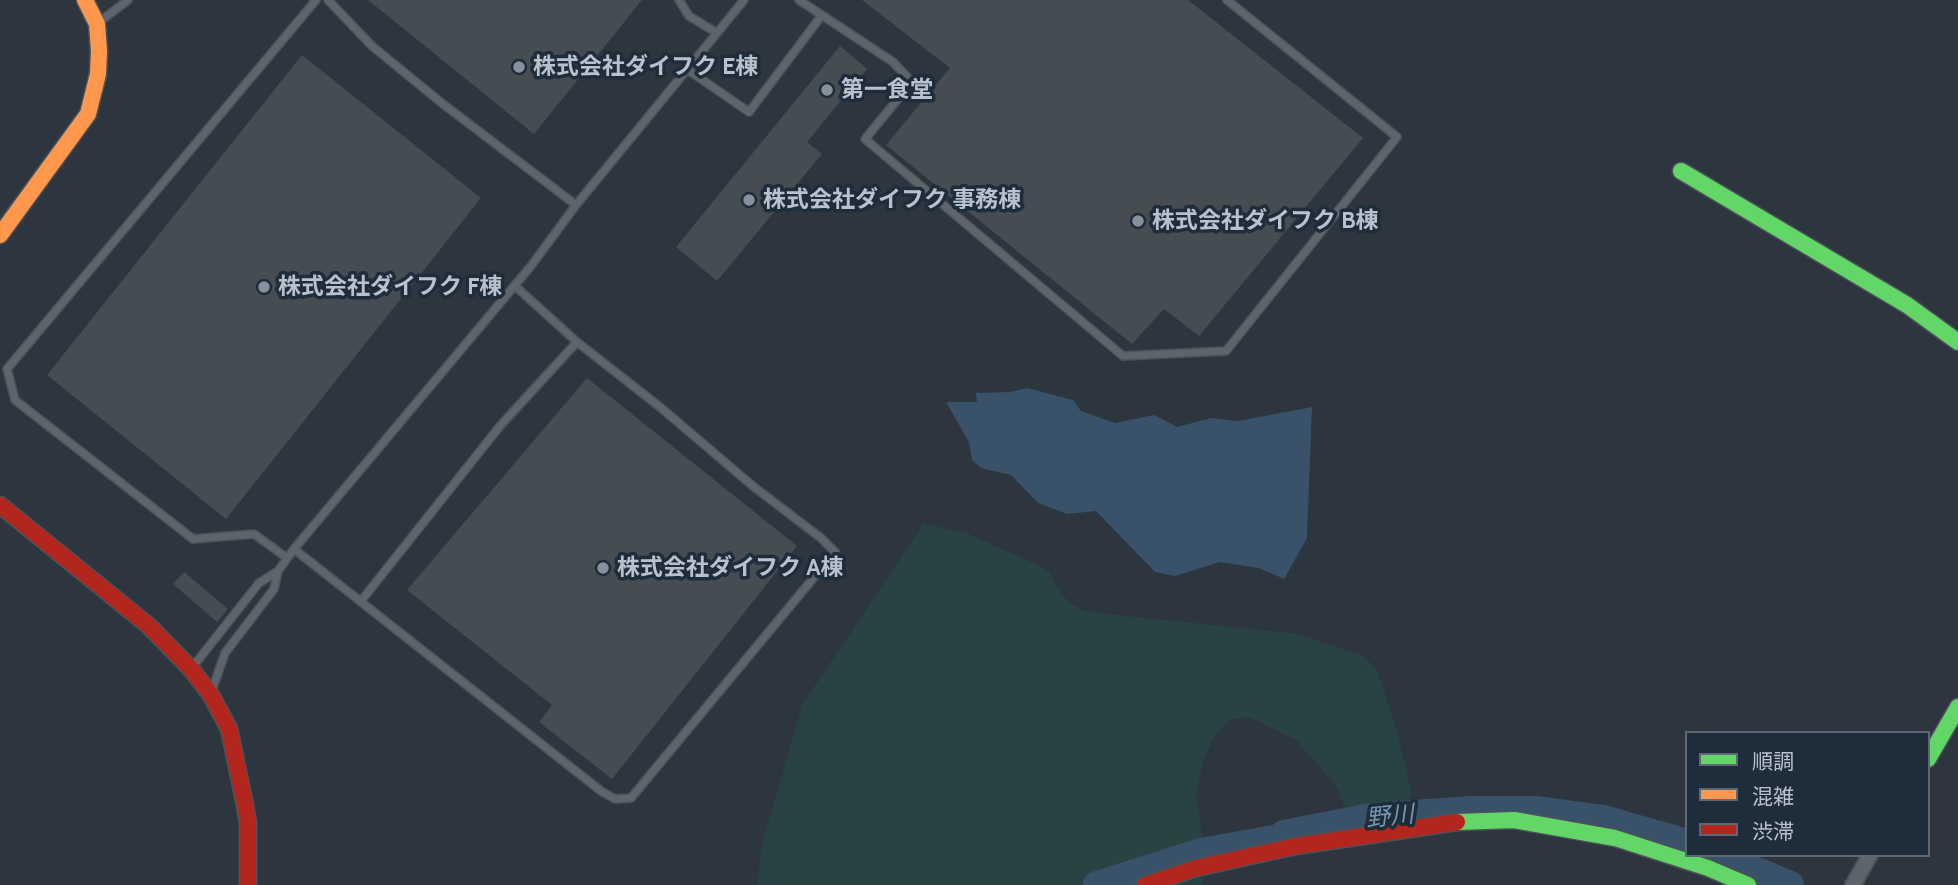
<!DOCTYPE html>
<meta charset="utf-8">
<style>
body{margin:0}
#map{position:relative;width:1958px;height:885px;overflow:hidden;background:#2d363e;font-family:Cabin,"Noto Sans JP",sans-serif}
canvas{display:block}
.legend{position:absolute;left:1685px;top:731px;width:245px;height:126px;box-sizing:border-box;background:#1f2c3a;border:2px solid #5c6875;margin:0;padding:9px 12px;list-style:none;font-size:21px;color:#b8c2cd}
.legend li{display:flex;align-items:center;gap:14px;height:35px}
.legend b{width:35px;border:2px solid #5c6875}
</style>
<div id="map">
<canvas width="1958" height="885"></canvas>
<ul class="legend">
<li><b style="height:9px;background:#63d668"></b>順調</li>
<li><b style="height:9px;background:#ff974d"></b>混雑</li>
<li><b style="height:9px;background:#b3261e"></b>渋滞</li>
</ul>
</div>
<script>
const g = document.querySelector('canvas').getContext('2d');
g.lineJoin = 'round';
function paint(path, color) { g.fillStyle = color; g.fill(path, 'evenodd'); }
const shape = rows => new Path2D(rows.map(r => 'M' + r).join(''));
function trace(path, color, width, dash) { g.strokeStyle = color; g.lineWidth = width; g.lineCap = dash ? 'butt' : 'round'; g.setLineDash(dash || []); g.stroke(path); }
function label(font, color, halo, rows, align = 'center') {
  g.font = font + ' Cabin,"Noto Sans JP",sans-serif'; g.lineWidth = 7; g.setLineDash([]); g.textBaseline = 'middle'; g.strokeStyle = halo; g.fillStyle = color; for (const [text, x, y, turn = 0] of rows) {
    g.save(); g.translate(x, y); g.rotate((+turn || 0) * Math.PI / 180); g.textAlign = isNaN(turn) ? turn : align; if (halo) g.strokeText(text, 0, 0); g.fillText(text, 0, 0); g.restore();
  }
}
paint(shape([
 [923,524,964,532,1038,565,1049,571,1055,585,1070,604,1088,612,1298,634,1364,656,1378,672,1397,730,1411,791,1405,827,1353,830,1337,787,1296,740,1250,717,1229,720,1214,737,1204,759,1196,794,1202,834,1203,885,757,885,763,841,802,705]
]), '#294345');
paint(shape([
 [1027,388,1073,400,1081,411,1115,423,1154,415,1177,427,1211,418,1238,421,1312,407,1307,538,1284,579,1259,568,1220,562,1175,576,1155,572,1096,511,1067,514,1038,503,1011,475,981,468,972,460,969,442,946,402,977,402,976,393,1010,392]
]), '#39526a');
trace(shape([
 [1718,855,1790,885],
 [1097,885,1201,852,1279,838,1284,834,1371,817,1471,810,1535,810,1603,819,1687,843]
]), '#39526a', 28);
paint(shape([
 [368,0,642,0,534,134],
 [862,0,1188,0,1363,138,1199,336,1164,309,1132,344,886,145,950,68],
 [840,46,867,69,807,142,822,154,717,281,676,247],
 [302,55,481,198,226,519,47,375],
 [587,378,797,546,612,779,539,722,552,705,407,590],
 [184,572,228,609,217,622,173,584]
]), '#454d53');
const lane = shape([
 [328,0,372,46,443,104,576,205],
 [679,0,689,16,717,33],
 [799,0,893,62,912,82,865,139,1123,356,1226,351,1397,137,1227,0],
 [98,23,128,0],
 [688,70,749,112,822,15],
 [294,549,601,791,615,799,631,798,835,552,821,538,754,487,660,407,577,342,515,286],
 [287,558,254,534,193,539,15,400,7,369,316,0],
 [361,601,500,426,577,342],
 [191,669,259,583,278,571],
 [211,693,225,653,274,589,278,571,294,549,531,266,576,205,744,0]
]);
const street = shape([
 [1853,885,1870,855]
]);
const fast = shape([
 [1681,171,1907,305,1958,342],
 [1928,759,1958,707],
 [1457,822,1514,820,1615,838,1708,868,1748,885]
]);
const slow = shape([
 [0,235,88,114,98,74,99,51,97,24,85,0]
]);
const jam = shape([
 [0,505,149,626,191,669,211,695,229,729,244,800,248,823,248,885],
 [1145,885,1196,868,1296,846,1457,822]
]);
trace(lane, '#4c5258', 10);
trace(street, '#4c5258', 18);
trace(fast, '#4c5258', 19);
trace(slow, '#4c5258', 19);
trace(jam, '#4c5258', 19);
trace(lane, '#5d646b', 7);
trace(street, '#5d646b', 14);
trace(fast, '#63d668', 16);
trace(slow, '#ff974d', 16);
trace(jam, '#b3261e', 16);
for (const [x, y, r, color] of [
 [519,67,7,"#87919b"],
 [827,90,7,"#87919b"],
 [749,200,7,"#87919b"],
 [1138,221,7,"#87919b"],
 [264,287,7,"#87919b"],
 [603,568,7,"#87919b"]
]) { const dot = new Path2D(); dot.arc(x, y, r, 0, 2 * Math.PI); g.fillStyle = color; g.fill(dot); trace(dot, '#1f2c3a', 2.5); }
label('bold 23px', '#b8c2cd', '#1f2c3a', [
 ["株式会社ダイフク E棟",533,67],
 ["第一食堂",841,90],
 ["株式会社ダイフク 事務棟",763,200],
 ["株式会社ダイフク B棟",1152,221],
 ["株式会社ダイフク F棟",278,287],
 ["株式会社ダイフク A棟",617,568]
], 'left');
label('italic 24px', '#7696b2', '#1f2c3a', [
 ["野川",1390,817,-6]
]);
</script>
